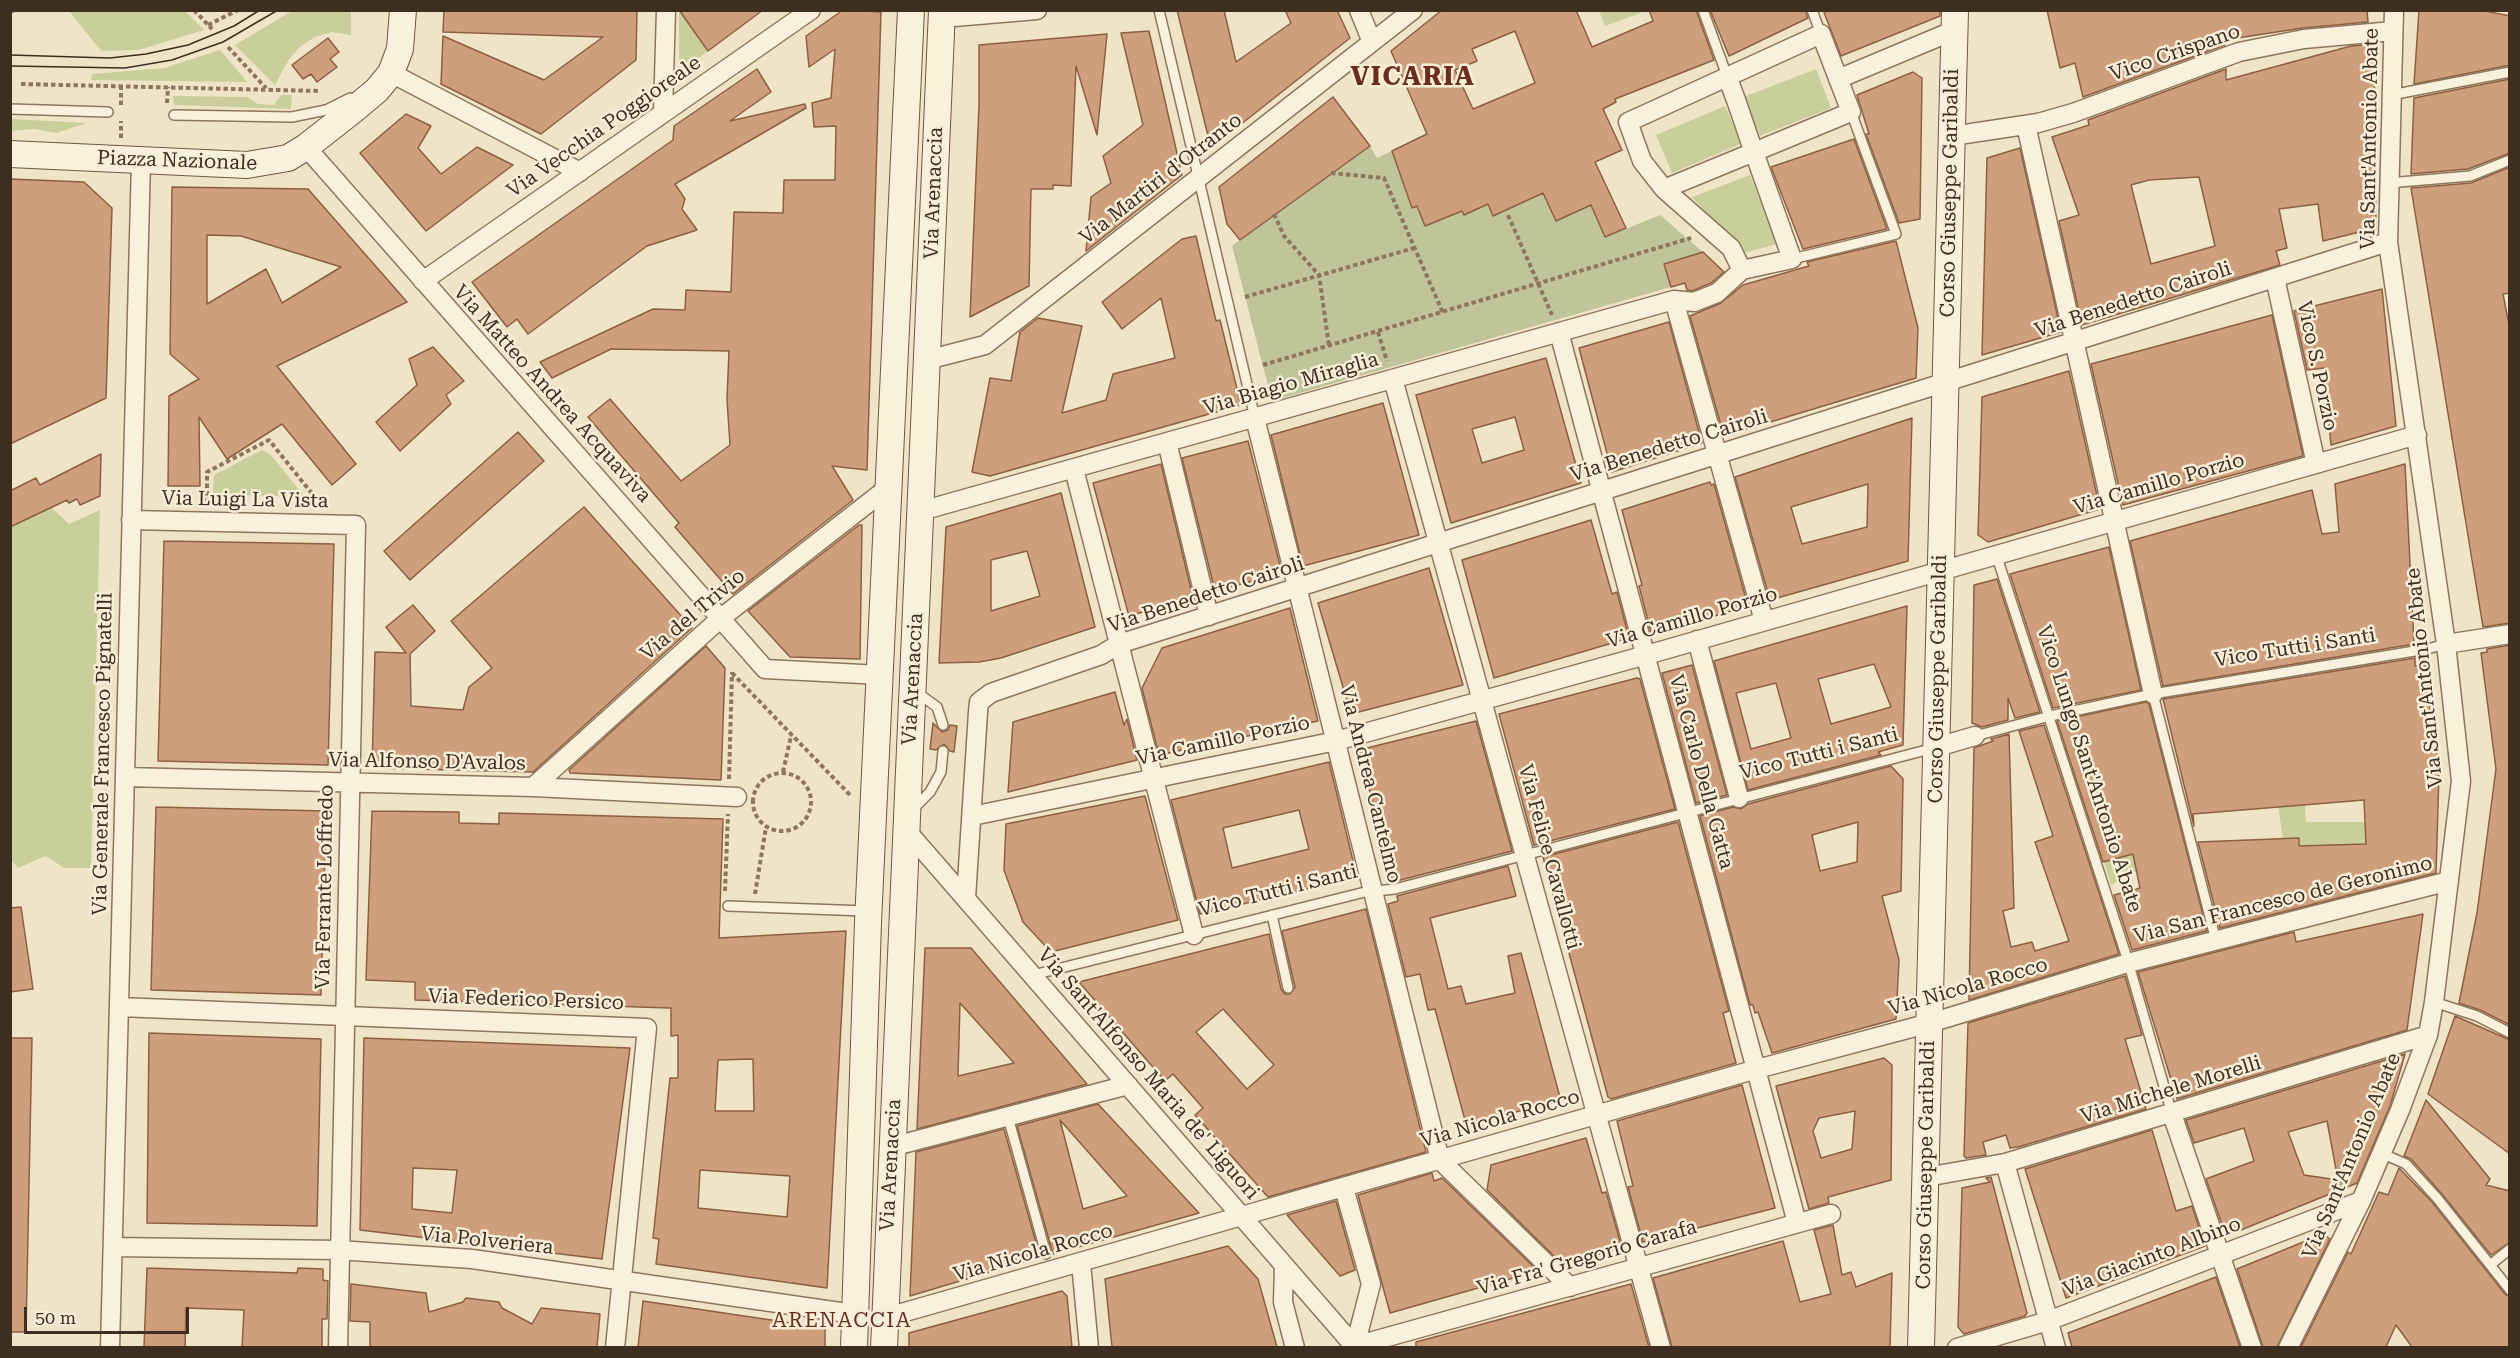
<!DOCTYPE html>
<style>
body{margin:0}
#map{position:relative;width:2520px;height:1358px;overflow:hidden;background:#f0e4c8;font-family:"Roboto Serif",serif}
canvas{display:block}
.frame{position:absolute;inset:0;border:12px solid #3d2e20;pointer-events:none}
.scale{position:absolute;left:24px;top:1307px;width:165px;height:27px;box-sizing:border-box;border:3px solid #3d2e20;border-top:0;padding-left:8px;font-size:18px;line-height:21px;white-space:nowrap;color:#3d2e20;-webkit-text-stroke:4px #f7eed8;paint-order:stroke}
</style>
<div id="map">
<canvas width="2520" height="1358"></canvas>
<div class="frame"></div>
<div class="scale">50 m</div>
</div>
<script>
const g = document.querySelector('canvas').getContext('2d');
g.lineJoin = 'round';
function paint(path, color) { g.fillStyle = color; g.fill(path, 'evenodd'); }
const shape = rows => new Path2D(rows.map(r => 'M' + r).join(''));
function trace(path, color, width, dash) { g.strokeStyle = color; g.lineWidth = width; g.lineCap = dash ? 'butt' : 'round'; g.setLineDash(dash || []); g.stroke(path); }
function label(font, color, halo, rows, align = 'center') {
  g.font = font + ' "Roboto Serif",serif'; g.lineWidth = 5; g.setLineDash([]); g.textBaseline = 'middle'; g.strokeStyle = halo; g.fillStyle = color; for (const [text, x, y, turn = 0] of rows) {
    g.save(); g.translate(x, y); g.rotate((+turn || 0) * Math.PI / 180); g.textAlign = isNaN(turn) ? turn : align; if (halo) g.strokeText(text, 0, 0); g.fillText(text, 0, 0); g.restore();
  }
}
paint(shape([
 [69,11,185,11,204,30,139,50,101,51],
 [292,11,351,11,351,35,332,32,315,37,301,46,289,59,275,85,235,45],
 [679,11,708,51,679,72],
 [1599,11,1640,11,1641,13,1605,26],
 [220,50,247,82,91,80,92,74,164,68],
 [1816,69,1831,108,1760,136,1744,97],
 [281,95,292,95,291,109,174,105,173,96,247,97,258,104,274,105],
 [1725,106,1741,144,1672,173,1656,135],
 [10,119,11,119,87,123,56,133,35,129,11,131],
 [1750,175,1777,244,1744,253,1692,197],
 [262,450,270,454,305,497,213,494,214,475],
 [51,507,69,524,100,510,91,868,64,868,46,856,18,868,11,860,11,527],
 [2305,804,2306,822,2379,822,2380,844,2299,846,2299,838,2283,838,2278,806],
 [2133,854,2137,871,2111,885,2104,862]
]), '#c9cf9b');
paint(shape([
 [1370,146,1377,158,1392,151,1412,208,1417,206,1425,226,1462,211,1464,215,1488,204,1494,216,1543,193,1556,221,1591,205,1606,237,1660,215,1703,252,1664,264,1671,287,1272,401,1232,246]
]), '#bfc49a');
const building = shape([
 [444,10,637,10,636,60,541,134,441,84,443,36,544,80,603,37,443,32,444,10],
 [679,10,763,10,708,51,679,10],
 [843,10,881,12,867,470,832,466,853,500,733,594,675,527,679,523,588,417,610,399,681,481,730,445,727,399,729,351,611,349,552,378,540,362,653,309,685,310,686,290,731,292,734,212,783,213,784,180,835,180,836,126,814,127,812,103,831,98,835,49,809,67,806,36,843,10],
 [1177,10,1224,10,1236,62,1291,23,1285,10,1337,10,1350,38,1211,148,1177,10],
 [1442,10,1576,10,1592,47,1653,21,1649,10,1696,10,1714,60,1615,99,1616,102,1603,109,1622,150,1595,162,1626,228,1605,237,1591,205,1556,221,1543,193,1493,216,1488,204,1464,215,1462,211,1425,226,1417,206,1412,208,1392,151,1427,134,1391,51,1442,10],
 [1515,31,1535,83,1473,109,1455,70,1477,61,1472,49,1515,31],
 [1710,10,1805,10,1808,18,1729,56,1710,10],
 [1823,10,1940,10,1940,16,1841,56,1823,10],
 [2047,10,2367,10,2368,22,2303,28,2224,40,2225,45,2083,97,2075,63,2060,68,2047,10],
 [2419,10,2480,10,2510,16,2510,65,2414,84,2419,10],
 [1149,31,1182,175,1086,251,1091,197,1111,183,1103,156,1143,125,1121,33,1149,31],
 [1107,34,1097,135,1076,66,1071,186,1053,185,1053,189,1031,189,1029,286,970,317,979,105,979,45,1107,34],
 [328,38,339,52,330,59,337,67,317,82,311,74,303,79,292,65,328,38],
 [2374,44,2376,228,2323,241,2318,204,2279,209,2287,248,2276,251,2280,265,2082,325,2059,221,2079,215,2052,137,2089,125,2088,120,2226,69,2226,80,2351,46,2374,44],
 [2199,177,2215,246,2151,264,2131,185,2149,180,2199,177],
 [757,69,771,92,730,121,805,104,806,108,675,184,685,199,682,209,697,230,647,246,528,334,517,319,507,327,472,282,673,140,674,126,757,69],
 [1913,72,1922,78,1920,219,1899,223,1866,134,1869,134,1857,95,1913,72],
 [2510,79,2510,153,2468,169,2411,174,2414,98,2510,79],
 [1333,97,1370,146,1240,240,1227,224,1219,187,1333,97],
 [406,114,431,126,418,148,441,174,477,147,513,165,426,231,360,153,406,114],
 [1854,139,1887,229,1803,249,1771,167,1854,139],
 [2020,148,2061,332,1982,355,1987,158,2020,148],
 [2510,167,2510,293,2503,294,2510,330,2510,623,2483,627,2411,188,2471,183,2510,167],
 [10,179,84,182,112,208,106,398,10,444,10,179],
 [172,187,308,189,407,302,277,366,356,464,332,485,282,424,227,459,199,417,200,486,168,486,169,396,199,379,170,354,172,187],
 [207,235,241,236,341,267,282,303,266,269,207,304,207,235],
 [1196,236,1216,321,1220,320,1241,405,990,476,972,472,990,378,1011,381,1020,332,1038,318,1082,326,1062,413,1106,400,1113,374,1175,358,1161,298,1122,329,1102,302,1182,239,1196,236],
 [1896,241,1918,328,1916,378,1724,436,1690,316,1721,303,1743,285,1809,266,1807,262,1896,241],
 [1703,252,1724,272,1711,283,1692,291,1687,290,1685,283,1671,287,1664,264,1703,252],
 [2382,289,2396,426,2331,445,2324,368,2307,370,2294,311,2382,289],
 [2272,315,2303,456,2123,505,2091,364,2272,315],
 [1669,322,1702,443,1612,472,1579,348,1669,322],
 [433,347,464,381,446,395,451,404,400,451,376,422,417,385,409,359,433,347],
 [1546,358,1581,483,1451,523,1416,395,1546,358],
 [1515,417,1524,450,1482,463,1472,429,1515,417],
 [2069,371,2100,509,1988,542,1978,535,1982,397,2069,371],
 [1383,403,1419,535,1303,566,1271,435,1383,403],
 [1912,418,1908,561,1770,600,1735,477,1912,418],
 [1868,484,1867,527,1802,544,1791,507,1868,484],
 [518,432,544,461,410,580,384,551,518,432],
 [1248,441,1282,573,1215,591,1182,458,1248,441],
 [101,454,100,496,80,505,77,499,69,503,67,500,10,527,10,491,36,478,40,485,101,454],
 [1161,464,1193,598,1129,616,1093,483,1161,464],
 [2405,464,2414,644,2163,686,2130,541,2312,490,2322,534,2339,532,2335,484,2405,464],
 [1710,482,1711,485,1714,484,1748,606,1654,634,1653,631,1651,632,1639,586,1642,585,1622,510,1710,482],
 [1061,493,1095,627,1001,658,979,662,939,663,946,527,1061,493],
 [1027,551,1040,596,991,611,991,560,1027,551],
 [584,507,692,628,533,772,372,768,375,652,406,653,386,627,413,605,435,631,410,654,411,706,463,710,469,687,492,668,451,621,584,507],
 [1591,520,1612,594,1617,592,1629,638,1494,678,1462,560,1591,520],
 [859,525,862,525,860,659,790,657,748,611,859,525],
 [164,541,334,544,328,765,158,761,164,541],
 [2109,547,2141,690,2053,708,2010,574,2109,547],
 [1429,568,1463,685,1351,714,1318,603,1429,568],
 [1997,579,2040,712,2015,718,2008,698,2008,720,1982,727,1972,723,1974,585,1997,579],
 [1907,606,1903,745,1878,752,1881,755,1748,790,1714,661,1907,606],
 [1874,664,1891,707,1831,724,1818,679,1874,664],
 [1776,683,1791,738,1751,749,1736,693,1776,683],
 [1290,608,1318,721,1159,755,1142,688,1162,648,1290,608],
 [2510,645,2510,1025,2480,1010,2459,1003,2477,913,2496,769,2481,653,2487,652,2487,649,2510,645],
 [706,646,725,668,721,780,570,773,569,770,706,646],
 [2415,658,2415,666,2426,665,2431,719,2434,719,2439,774,2436,873,2220,928,2198,842,2299,838,2299,846,2366,844,2364,800,2193,814,2194,826,2163,699,2415,658],
 [1692,665,1727,795,1696,803,1662,673,1692,665],
 [1637,678,1640,679,1675,809,1534,845,1499,714,1637,678],
 [1115,692,1124,725,1127,719,1137,760,1008,792,1013,722,1115,692],
 [2146,702,2149,704,2207,931,2132,950,2114,895,2140,888,2133,854,2103,862,2057,721,2146,702],
 [1476,721,1512,851,1393,882,1359,750,1476,721],
 [933,723,942,732,948,730,950,725,957,726,954,752,950,751,944,744,936,750,930,749,933,723],
 [2044,725,2119,954,1969,1000,1974,748,1993,741,1991,739,2009,734,2014,908,2003,911,2011,947,2032,942,2035,951,2069,941,2035,842,2053,836,2019,731,2044,725],
 [1329,762,1357,877,1200,914,1171,800,1329,762],
 [1299,810,1309,849,1232,868,1223,828,1299,810],
 [1891,766,1903,779,1901,891,1882,896,1899,960,1896,1019,1772,1053,1758,1012,1755,1013,1753,1005,1750,1005,1700,816,1733,807,1741,809,1748,804,1891,766],
 [1858,822,1857,862,1820,871,1812,835,1858,822],
 [1145,796,1178,920,1051,952,1023,922,1004,870,1006,824,1145,796],
 [156,807,326,811,321,995,151,990,156,807],
 [372,811,459,812,459,823,499,824,499,813,723,819,719,938,846,931,827,1288,656,1264,659,1239,653,1238,670,1078,678,1078,678,1035,671,1036,671,1008,415,1000,415,982,366,980,372,811],
 [753,1059,754,1111,715,1111,718,1060,753,1059],
 [700,1170,790,1176,787,1217,698,1208,700,1170],
 [1678,822,1729,1011,1723,1013,1736,1063,1611,1099,1608,1097,1543,857,1678,822],
 [1508,866,1516,896,1430,918,1448,989,1461,986,1466,1004,1515,993,1508,956,1521,953,1561,1101,1466,1124,1435,1009,1428,1010,1420,974,1406,977,1388,904,1398,901,1397,896,1508,866],
 [21,907,33,989,10,992,10,908,21,907],
 [1366,909,1426,1152,1268,1197,1195,1115,1203,1108,1173,1074,1165,1081,1079,982,1269,934,1281,989,1285,994,1290,994,1295,987,1282,931,1366,909],
 [1223,1009,1274,1065,1247,1089,1196,1032,1223,1009],
 [2423,914,2407,1030,2177,1099,2138,972,2294,932,2296,942,2423,914],
 [925,948,971,948,1087,1084,917,1129,925,948],
 [960,1003,1014,1063,958,1076,960,1003],
 [2125,976,2142,1035,2125,1039,2146,1109,2018,1147,2010,1148,2006,1135,1983,1142,1986,1155,1966,1158,1964,1156,1968,1023,2125,976],
 [2455,1016,2510,1040,2510,1154,2428,1094,2455,1016],
 [149,1033,321,1039,317,1226,147,1223,149,1033],
 [10,1038,32,1038,26,1332,10,1332,10,1038],
 [364,1038,630,1048,602,1259,360,1230,364,1038],
 [413,1168,457,1170,452,1213,412,1209,413,1168],
 [2405,1054,2390,1106,2357,1183,2226,1236,2206,1179,2254,1161,2244,1128,2194,1143,2186,1120,2405,1054],
 [2327,1121,2338,1180,2304,1175,2288,1132,2327,1121],
 [1884,1058,1892,1065,1891,1180,1828,1197,1829,1203,1809,1209,1776,1086,1884,1058],
 [1855,1111,1852,1149,1821,1158,1813,1131,1819,1118,1855,1111],
 [1742,1085,1775,1208,1643,1242,1628,1187,1633,1186,1617,1121,1742,1085],
 [2426,1100,2490,1179,2486,1185,2510,1191,2510,1242,2491,1255,2442,1194,2411,1159,2404,1156,2426,1100],
 [1098,1104,1199,1213,1053,1254,1017,1126,1098,1104],
 [1060,1120,1127,1196,1083,1209,1060,1120],
 [1004,1129,1040,1257,910,1296,916,1152,1004,1129],
 [2152,1130,2176,1211,2192,1206,2205,1246,2066,1298,2025,1169,2152,1130],
 [1586,1138,1602,1193,1606,1192,1622,1248,1562,1264,1487,1190,1491,1165,1586,1138],
 [2399,1168,2432,1202,2505,1294,2510,1297,2510,1347,2412,1347,2396,1325,2386,1347,2301,1347,2348,1252,2351,1254,2379,1192,2388,1195,2399,1168],
 [1432,1173,1434,1181,1442,1178,1538,1271,1390,1313,1358,1195,1432,1173],
 [1991,1177,2027,1313,2025,1316,1964,1334,1958,1327,1962,1188,1990,1182,1986,1178,1991,1177],
 [1336,1201,1355,1270,1340,1276,1287,1215,1336,1201],
 [1833,1225,1842,1275,1851,1272,1856,1287,1892,1273,1890,1347,1672,1347,1653,1278,1783,1241,1800,1302,1831,1294,1814,1230,1833,1225],
 [2323,1234,2330,1239,2277,1347,2263,1347,2237,1269,2323,1234],
 [1228,1246,1258,1279,1277,1347,1112,1347,1105,1279,1228,1246],
 [147,1268,297,1273,298,1268,323,1269,323,1280,328,1281,327,1319,322,1319,322,1347,242,1347,244,1310,186,1308,185,1347,144,1347,147,1268],
 [2216,1277,2240,1347,2072,1347,2068,1333,2216,1277],
 [351,1284,426,1293,429,1312,463,1302,466,1298,499,1302,502,1308,532,1324,541,1308,600,1314,597,1347,370,1347,370,1322,350,1321,351,1284],
 [1631,1284,1649,1347,1416,1347,1416,1342,1631,1284],
 [1062,1291,1067,1296,1072,1347,909,1347,909,1333,1062,1291],
 [643,1301,825,1328,825,1347,638,1347,643,1301]
]);
paint(building, '#cf9f7d');
trace(building, '#8d5f41', 1.5);
const lane = shape([
 [1159,10,1255,418],
 [1703,10,1727,76],
 [1812,10,1821,34],
 [2391,95,2510,72],
 [10,109,108,112],
 [174,115,292,117,326,110,350,98],
 [2388,183,2470,176,2510,160],
 [1792,259,1896,234,1851,112],
 [1996,554,2127,958,2172,1114],
 [915,691,937,707,943,725],
 [2153,694,2216,941],
 [1975,736,2050,716,2153,694,2427,649,2446,644],
 [912,810,930,792,941,772,943,751],
 [728,906,866,911],
 [1272,915,1288,988],
 [1033,975,1365,892,1395,889,1934,748],
 [2434,1002,2477,1016,2510,1033],
 [1008,1117,1046,1254],
 [2381,1153,2406,1164,2437,1198,2510,1290],
 [2490,1265,2510,1249]
]);
const street = shape([
 [1359,10,1372,42],
 [942,18,1037,10],
 [391,73,580,172],
 [1838,79,1955,30],
 [663,113,666,10],
 [2026,125,2153,694],
 [1952,136,2038,123,2073,113,2239,52,2304,39,2393,31],
 [306,147,765,669,881,675],
 [1664,189,1754,152,1851,112,1821,34,1648,113,1628,122,1642,161,1664,189,1731,248,1742,270,1792,259,1754,152,1750,141,1736,100,1727,76],
 [2275,278,2316,464],
 [423,281,811,10],
 [1674,300,1764,621],
 [1559,332,1797,1223],
 [927,360,985,345,1413,10],
 [1393,379,1661,1348],
 [1255,418,1440,1160,1570,1287],
 [1167,442,1209,616],
 [1074,469,1194,935],
 [921,511,1674,300,1694,302,1717,293,1742,270],
 [131,520,356,525,338,1348],
 [1697,640,1739,798],
 [2446,644,2510,634],
 [1937,747,1975,736],
 [125,777,533,787,737,797],
 [533,787,721,618,890,486],
 [972,816,1336,741,1657,652,2417,435],
 [906,830,1356,1348],
 [966,898,978,712,979,702,991,693,1101,655,1119,644,2388,242],
 [119,1007,647,1028,615,1348],
 [2172,1114,2252,1348],
 [891,1147,1128,1085],
 [2005,1163,2056,1348],
 [1926,1177,2005,1163,2428,1035],
 [1344,1188,1371,1284,1355,1346],
 [113,1247,338,1250,472,1259,854,1314],
 [1081,1263,1089,1348],
 [1284,1265,1283,1302,1295,1348],
 [884,1318,1757,1069,1930,1023,2128,963,2449,881],
 [1355,1346,1831,1214],
 [110,1348,141,161],
 [1957,1348,2048,1321,2361,1201],
 [2288,1348,2361,1201,2400,1110,2428,1035,2434,1002,2461,781,2446,644,2388,242,2394,10]
]);
const secondary = shape([
 [10,154,247,165,288,158,306,147,352,111,377,90,391,73,400,49,403,10],
 [854,1348,868,922,911,10],
 [884,1348,942,10],
 [1921,1348,1955,10]
]);
trace(lane, '#8d765c', 12);
trace(street, '#8d765c', 21);
trace(secondary, '#6f573f', 28);
trace(shape([
 [194,10,212,29],
 [10,12,15,10],
 [208,25,238,10],
 [228,47,266,88],
 [21,84,319,91],
 [167,103,168,87],
 [121,105,121,86],
 [121,138,121,121],
 [1331,173,1384,178,1443,313],
 [1274,214,1284,236,1319,275,1329,346],
 [1508,215,1552,315],
 [1245,297,1414,248],
 [1378,332,1387,361],
 [1263,365,1691,238],
 [207,503,207,472,269,440,322,506],
 [732,673,850,795],
 [783,772,791,736],
 '753 802a29 29 0 1 1 58 0a29 29 0 1 1-58 0Z',
 [729,779,732,672],
 [725,891,728,814],
 [755,894,766,827]
]), '#8d765c', 4, [4.5, 3]);
trace(lane, '#faf1dc', 9);
trace(street, '#faf1dc', 18);
trace(secondary, '#faf1dc', 26);
trace(shape([
 [10,55,110,58,146,54,188,45,234,26,260,10],
 [10,66,125,68,172,60,223,42,278,10]
]), '#3d2e20', 1.5);
label('20px', '#3d2e20', '#f7eed8', [
 ["Vico Crispano",2175,53,-19],
 ["Via Vecchia Poggioreale",604,127,-35],
 ["Via Sant'Antonio Abate",2370,139,-89],
 ["Piazza Nazionale",177,161,2],
 ["Via Martiri d'Otranto",1161,179,-38],
 ["Via Arenaccia",934,193,-88],
 ["Corso Giuseppe Garibaldi",1950,193,-89],
 ["Via Benedetto Cairoli",2133,300,-18],
 ["Vico S. Porzio",2317,366,78],
 ["Via Biagio Miraglia",1291,384,-16],
 ["Via Matteo Andrea Acquaviva",552,394,48],
 ["Via Benedetto Cairoli",1669,446,-17],
 ["Via Camillo Porzio",2159,484,-16],
 ["Via Luigi La Vista",245,500,1],
 ["Via Benedetto Cairoli",1206,595,-18],
 ["Via del Trivio",693,615,-40],
 ["Via Camillo Porzio",1692,618,-16],
 ["Vico Tutti i Santi",2295,648,-9],
 ["Via Sant'Antonio Abate",2425,678,-96],
 ["Via Arenaccia",913,679,-87],
 ["Corso Giuseppe Garibaldi",1938,679,-89],
 ["Via Camillo Porzio",1223,741,-12],
 ["Via Generale Francesco Pignatelli",103,754,-89],
 ["Vico Tutti i Santi",1819,754,-14],
 ["Via Alfonso D'Avalos",427,762,1],
 ["Vico Lungo Sant'Antonio Abate",2089,769,72],
 ["Via Carlo Della Gatta",1701,772,75],
 ["Via Andrea Cantelmo",1370,784,76],
 ["Via Felice Cavallotti",1549,857,75],
 ["Via Ferrante Loffredo",325,887,-89],
 ["Vico Tutti i Santi",1278,891,-14],
 ["Via San Francesco de Geronimo",2283,900,-14],
 ["Via Nicola Rocco",1968,987,-16],
 ["Via Federico Persico",526,1000,2],
 ["Via Sant'Alfonso Maria de' Liguori",1148,1074,49],
 ["Via Michele Morelli",2171,1090,-17],
 ["Via Nicola Rocco",1500,1119,-16],
 ["Via Sant'Antonio Abate",2352,1156,-67],
 ["Via Arenaccia",891,1165,-87],
 ["Corso Giuseppe Garibaldi",1926,1165,-89],
 ["Via Polveriera",487,1241,6],
 ["Via Nicola Rocco",1033,1253,-16],
 ["Via Giacinto Albino",2152,1257,-21],
 ["Via Fra' Gregorio Carafa",1587,1258,-16]
]);
g.letterSpacing = '1.5px';
label('21px', '#6b2e1e', '#f7eed8', [
 ["ARENACCIA",842,1321]
]);
g.letterSpacing = '0px';
g.letterSpacing = '1.5px';
label('bold 26px', '#6b2e1e', '#f7eed8', [
 ["VICARIA",1413,77]
]);
g.letterSpacing = '0px';
</script>
